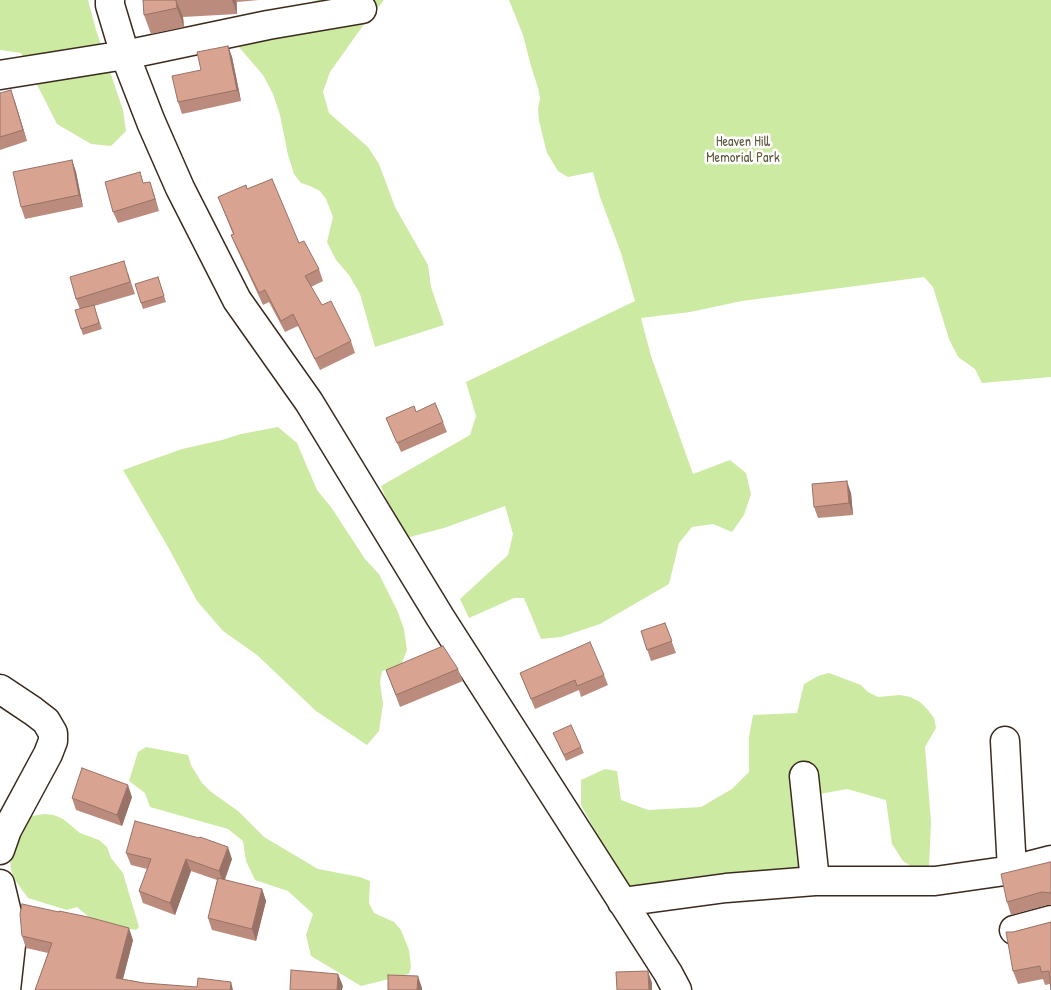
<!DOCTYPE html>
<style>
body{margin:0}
canvas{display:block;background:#fff}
</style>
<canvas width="1051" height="990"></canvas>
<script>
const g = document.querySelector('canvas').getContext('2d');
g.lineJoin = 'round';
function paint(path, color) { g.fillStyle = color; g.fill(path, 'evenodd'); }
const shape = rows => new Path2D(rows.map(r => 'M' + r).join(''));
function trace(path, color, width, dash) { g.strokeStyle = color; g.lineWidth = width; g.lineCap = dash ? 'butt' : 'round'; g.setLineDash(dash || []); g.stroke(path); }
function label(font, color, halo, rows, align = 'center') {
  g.font = font + ' "Patrick Hand",sans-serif'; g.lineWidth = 5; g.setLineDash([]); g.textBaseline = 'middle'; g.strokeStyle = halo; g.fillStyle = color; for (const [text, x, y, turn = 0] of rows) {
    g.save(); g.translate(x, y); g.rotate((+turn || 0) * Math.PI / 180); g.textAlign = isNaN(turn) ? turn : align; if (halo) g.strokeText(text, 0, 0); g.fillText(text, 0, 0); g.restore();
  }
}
paint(shape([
 [0,0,88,0,96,30,123,110,126,131,111,146,91,144,57,124,21,53,0,50],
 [317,0,384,0,362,27,330,72,323,92,329,113,368,147,379,164,395,207,428,265,431,287,444,325,375,347,360,294,349,275,336,260,327,242,333,217,326,199,320,191,310,186,301,183,294,174,288,155,280,115,273,94,263,75,238,46,236,26,293,9],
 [509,0,1051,0,1051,377,982,383,975,369,958,357,949,339,933,287,924,277,742,301,690,312,641,318,651,356,693,474,730,460,746,473,751,494,744,515,732,532,713,524,692,527,679,543,669,584,600,624,561,637,541,639,524,598,514,598,469,618,460,599,508,555,513,534,505,506,444,528,402,539,381,486,470,435,476,416,466,382,635,301,621,253,600,197,593,172,568,177,558,171,547,153,539,121,538,109,540,98,538,88,531,66,523,35],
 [278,427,297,443,317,490,331,507,365,559,379,574,397,610,404,629,407,650,401,665,382,671,380,682,383,704,379,731,367,745,316,711,257,655,223,631,197,601,168,547,123,470,182,449,222,440,241,434],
 [829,673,861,685,868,692,878,697,900,695,910,697,920,702,928,710,934,718,936,728,925,747,931,822,929,867,920,872,903,861,892,844,886,800,847,789,803,797,802,871,620,892,603,845,581,805,581,780,605,769,617,771,621,800,648,810,701,807,732,789,749,772,749,737,753,715,797,713,804,684,818,676],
 [146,747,188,755,191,765,202,783,210,791,238,811,264,837,318,869,360,877,370,881,369,903,374,913,394,922,401,930,409,950,411,967,409,974,361,986,311,956,306,935,313,914,288,891,255,880,246,861,243,841,228,829,150,807,145,793,129,781,138,752],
 [44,814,54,815,63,819,80,833,99,840,107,847,111,858,123,873,139,927,136,930,96,923,77,907,67,910,28,898,15,880,11,870,10,858,26,817]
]), '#cceaa2');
const minor = shape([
 [110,0,110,5,125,55,151,122,180,188,237,300,309,402,440,617,668,973,677,990],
 [0,75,125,55,268,25,362,9],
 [0,689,33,711,46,721,53,733,53,741,48,754,7,830,0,850],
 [1005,741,1012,870],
 [804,776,815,881],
 [0,884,7,913,11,945,6,990],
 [622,902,726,888,815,881,935,881,1012,870,1051,860],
 [1014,930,1051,920]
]);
trace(minor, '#3b2a1e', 31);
trace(minor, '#fff', 28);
paint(shape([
 [143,0,259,0,237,2,237,14,183,17,184,27,151,34,144,15],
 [228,46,232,57,241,101,182,114,178,102,201,70],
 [0,93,15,102,27,141,0,150],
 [72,160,76,172,83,207,25,219,21,207],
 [144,183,154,194,159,211,118,223,113,212],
 [247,189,299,243,319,269,323,281,311,287,322,305,351,341,355,353,320,370,298,326,285,332,269,302,263,305,236,247,231,235,233,234,218,197],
 [128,273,135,294,94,306,102,329,83,335,81,329,80,309,76,299],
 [158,277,166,302,143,309,141,303],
 [416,412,443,422,447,432,401,452,386,418],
 [851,493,853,515,818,518,814,507],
 [665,623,676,653,651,661,641,631],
 [458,669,463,681,400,707,386,670],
 [520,673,604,675,608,685,581,697,579,690,535,709],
 [553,733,581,747,584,753,566,761],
 [132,797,122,826,76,810,72,798],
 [126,853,232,859,225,880,262,889,266,901,256,941,212,930,208,918,217,880,191,871,175,915,143,903,139,891,147,869,131,865],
 [1051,862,1051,905,1047,905,1011,915,1007,902],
 [1051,922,1050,984,1045,985,1043,979,1018,984,1013,971,1013,932],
 [22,936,133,940,123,979,144,983,230,990,35,990,48,953,26,948]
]), '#bb8c7d');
paint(shape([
 [176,0,183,17,184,27,177,8],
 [232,0,236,0,237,14],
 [228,46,232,57,241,101,237,90],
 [11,90,15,102,27,141,23,130],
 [72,160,76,172,83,207,79,195],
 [150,182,154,194,159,211,155,199],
 [847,481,851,493,853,515,849,503],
 [128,785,132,797,122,826,117,815],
 [228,847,232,859,223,883,219,871],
 [186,859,191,871,175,915,170,903],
 [262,889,266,901,256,941,252,929],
 [129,928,133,940,120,990,116,978],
 [648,971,652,983,652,990,649,990],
 [338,974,343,986,342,990,337,990],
 [418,976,422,988,422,990,417,990],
 [231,982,233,990,230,990]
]), '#987266');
const building = shape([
 [143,0,176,0,177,8,144,15,143,0],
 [228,46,237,90,178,102,172,76,201,70,197,52,228,46],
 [11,90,23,130,0,137,0,93,11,90],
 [72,160,79,195,21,207,13,172,72,160],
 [140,172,143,183,150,182,155,199,113,212,105,182,140,172],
 [272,179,299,243,304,241,319,269,305,276,322,305,331,301,351,341,315,359,293,314,281,321,265,290,259,293,231,235,234,234,218,197,246,185,247,189,272,179],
 [124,261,130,282,76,299,70,277,124,261],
 [158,277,164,296,141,303,135,284,158,277],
 [94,305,99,323,81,329,75,310,94,305],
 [435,403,443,422,397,443,386,418,414,406,416,412,435,403],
 [847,481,849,503,814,507,812,484,847,481],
 [665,623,672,641,647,650,641,631,665,623],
 [590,642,604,675,577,686,575,680,531,699,520,673,590,642],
 [443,646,458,669,396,695,386,670,443,646],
 [571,725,581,747,564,755,553,733,571,725],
 [82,768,128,785,117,815,72,798,82,768],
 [135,821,199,838,200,837,228,847,219,871,186,859,170,903,139,891,151,859,126,853,135,821],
 [1050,862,1051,862,1051,893,1042,892,1007,902,1001,874,1050,862],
 [218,878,262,889,252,929,208,918,218,878],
 [22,904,59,912,59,911,88,917,129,928,116,978,144,983,197,987,198,978,231,982,230,990,35,990,52,943,22,936,20,914,22,904],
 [1051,922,1051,990,1049,971,1041,972,1040,966,1013,971,1006,932,1013,932,1051,922],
 [291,970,338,974,337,990,290,990,291,970],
 [648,971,649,990,617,990,616,972,648,971],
 [388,975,418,976,417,990,388,990,388,975]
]);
paint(building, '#d9a391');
trace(building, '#987266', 1);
label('14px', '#5f5a3f', '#fff', [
 ["Heaven Hill",743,142],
 ["Memorial Park",743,158]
]);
</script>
